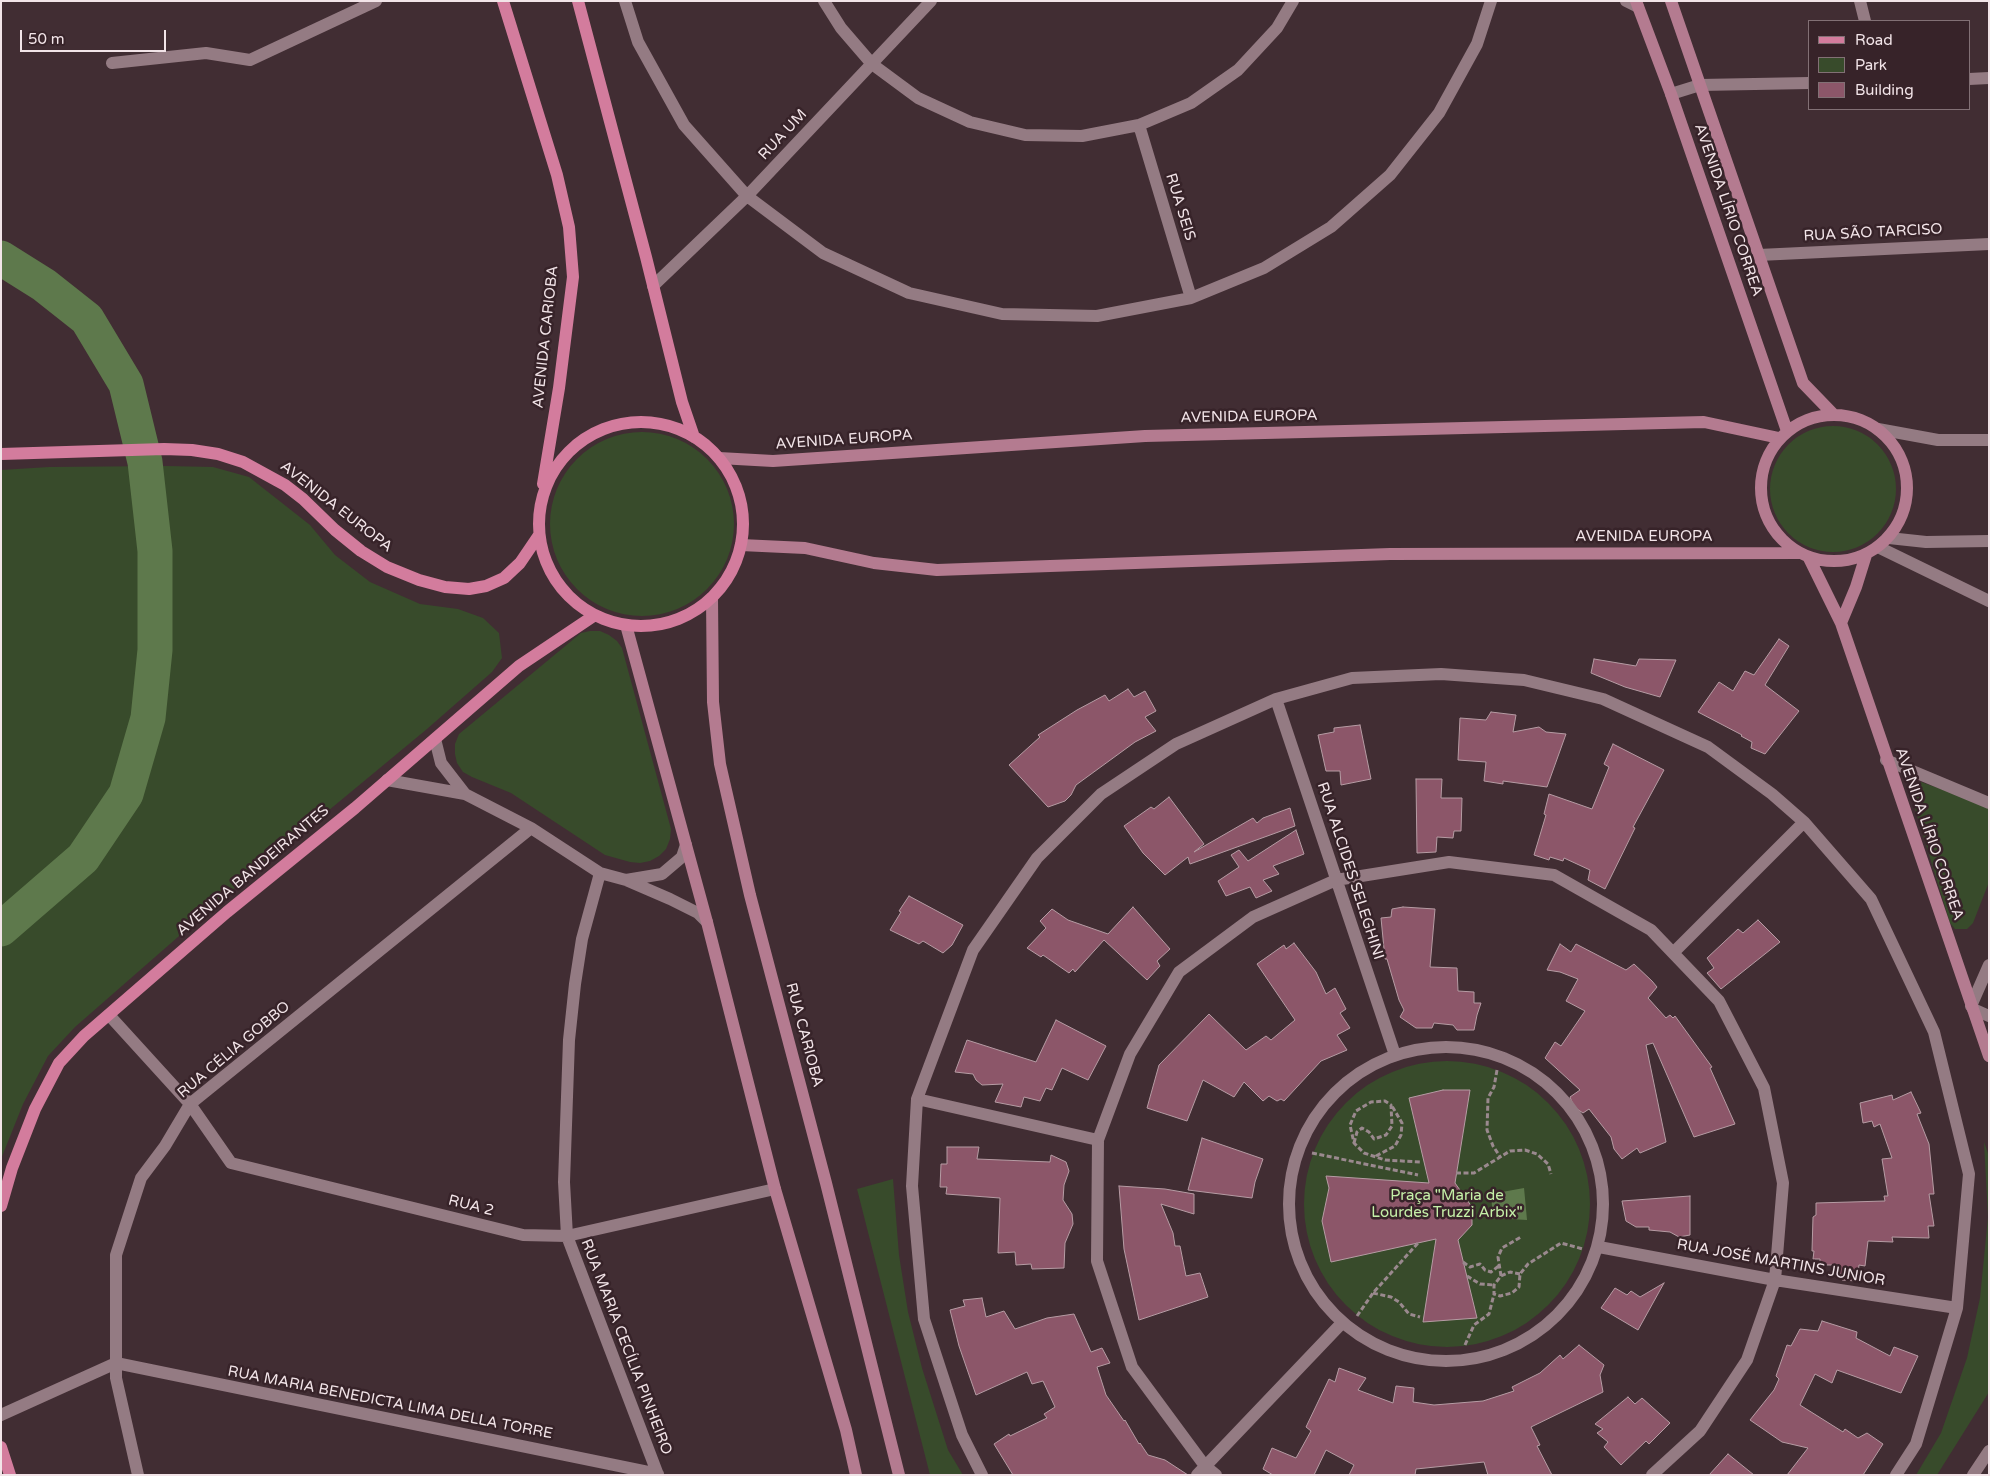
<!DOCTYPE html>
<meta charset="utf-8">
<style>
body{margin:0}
#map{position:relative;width:1990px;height:1476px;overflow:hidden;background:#412d33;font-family:"Varela Round",sans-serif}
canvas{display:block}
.frame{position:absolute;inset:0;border:2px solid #f2e4e8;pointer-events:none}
.legend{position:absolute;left:1808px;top:20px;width:162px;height:90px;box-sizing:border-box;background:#372329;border:1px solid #827075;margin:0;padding:6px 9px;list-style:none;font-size:15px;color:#f2e4e8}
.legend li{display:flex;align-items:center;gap:10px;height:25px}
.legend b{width:25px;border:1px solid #827075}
.scale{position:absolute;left:20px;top:30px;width:146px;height:22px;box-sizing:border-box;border:2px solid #f2e4e8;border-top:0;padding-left:6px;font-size:15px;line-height:18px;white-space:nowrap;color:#f2e4e8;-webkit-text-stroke:4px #372329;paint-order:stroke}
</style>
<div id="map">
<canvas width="1990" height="1476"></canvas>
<div class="frame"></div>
<ul class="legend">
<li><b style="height:6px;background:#d37c9d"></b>Road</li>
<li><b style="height:14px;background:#384b2b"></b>Park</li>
<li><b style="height:14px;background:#8c5669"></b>Building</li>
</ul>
<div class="scale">50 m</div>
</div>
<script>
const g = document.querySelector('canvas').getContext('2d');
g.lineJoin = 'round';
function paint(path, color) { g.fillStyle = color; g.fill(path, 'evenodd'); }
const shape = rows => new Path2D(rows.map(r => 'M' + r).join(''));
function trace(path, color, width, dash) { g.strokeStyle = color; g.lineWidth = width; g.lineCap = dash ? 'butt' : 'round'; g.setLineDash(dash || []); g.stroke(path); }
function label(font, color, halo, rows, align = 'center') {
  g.font = font + ' "Varela Round",sans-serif'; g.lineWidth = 5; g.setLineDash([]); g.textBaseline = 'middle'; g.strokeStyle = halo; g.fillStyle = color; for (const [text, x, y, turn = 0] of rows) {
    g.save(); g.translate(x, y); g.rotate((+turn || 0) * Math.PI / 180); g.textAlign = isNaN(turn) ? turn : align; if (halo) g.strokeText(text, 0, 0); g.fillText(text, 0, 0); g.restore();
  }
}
paint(shape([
 '1770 489a63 63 0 1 1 126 0a63 63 0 1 1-126 0Z',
 '550 524a92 92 0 1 1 184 0a92 92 0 1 1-184 0Z',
 [166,466,213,467,249,477,310,525,335,555,370,582,420,604,458,609,483,618,499,633,502,658,492,672,427,729,218,902,75,1027,48,1056,23,1104,1,1159,1,470,49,467],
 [590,631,600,631,609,635,617,641,622,648,671,829,670,839,666,849,659,856,650,861,640,863,630,862,605,855,511,793,472,777,463,772,457,763,455,754,455,744,459,734,581,633],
 [1921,782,1989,806,1989,882,1973,923,1967,929,1955,929,1950,923,1910,793,1914,786],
 '1304 1204a143 143 0 1 1 286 0a143 143 0 1 1-286 0Z',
 [1984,1142,1989,1156,1989,1392,1937,1475,1916,1475,1941,1433,1967,1358,1980,1298,1988,1217],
 [893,1179,899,1255,908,1312,922,1368,948,1450,963,1475,930,1475,857,1189]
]), '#384b2b');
paint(shape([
 [1524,1188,1527,1220,1493,1218,1491,1194]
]), '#5e794c');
trace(shape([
 [1,258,44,285,87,319,126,384,145,462,155,551,155,650,148,718,126,794,83,858,1,929]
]), '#5e794c', 35);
const building = shape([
 [1779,639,1789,646,1765,685,1799,711,1765,754,1751,748,1752,742,1741,736,1742,735,1698,712,1719,682,1733,691,1745,671,1754,675,1779,639],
 [1594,659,1636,666,1639,659,1676,660,1660,697,1625,687,1591,673,1594,659],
 [1128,689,1134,697,1145,691,1156,711,1145,717,1156,731,1135,742,1076,785,1071,795,1065,801,1048,807,1009,765,1040,737,1038,735,1077,710,1105,695,1109,701,1128,689],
 [1491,712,1516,715,1513,732,1539,727,1546,732,1566,734,1547,787,1503,781,1503,784,1484,781,1486,762,1458,760,1460,718,1486,720,1491,712],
 [1360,725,1371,779,1341,785,1340,771,1326,771,1318,735,1334,732,1334,728,1360,725],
 [1613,744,1664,770,1633,827,1635,828,1605,889,1588,880,1590,870,1564,858,1563,861,1550,857,1549,860,1534,855,1546,815,1544,814,1549,794,1592,809,1609,767,1604,764,1613,744],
 [1416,779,1442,779,1441,798,1462,798,1461,831,1454,831,1453,838,1437,837,1436,852,1417,853,1416,779],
 [1169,797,1204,844,1194,852,1253,818,1257,823,1263,818,1290,808,1295,826,1190,864,1188,857,1165,875,1143,853,1124,826,1151,807,1154,809,1169,797],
 [1296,830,1304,854,1273,866,1279,874,1263,880,1272,891,1256,898,1250,887,1226,896,1218,881,1239,867,1231,855,1239,850,1248,861,1296,830],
 [909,896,963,925,952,945,943,953,923,941,919,944,890,930,901,912,899,911,909,896],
 [1133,907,1170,949,1157,961,1160,966,1147,980,1104,940,1075,972,1073,969,1069,973,1043,955,1041,957,1027,948,1046,928,1040,921,1052,909,1068,920,1108,934,1133,907],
 [1403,907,1435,909,1430,967,1457,968,1458,991,1474,992,1474,1003,1481,1003,1477,1015,1474,1030,1457,1030,1453,1025,1434,1023,1432,1028,1416,1028,1400,1017,1404,1010,1399,1000,1387,959,1385,959,1381,918,1391,917,1392,909,1403,907],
 [1758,920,1780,942,1721,989,1707,973,1714,968,1707,958,1738,929,1743,933,1758,920],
 [1294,943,1316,972,1326,994,1335,988,1346,1009,1340,1013,1350,1028,1337,1035,1347,1050,1321,1061,1284,1101,1281,1099,1277,1101,1269,1096,1263,1101,1244,1082,1234,1097,1203,1080,1187,1121,1147,1108,1159,1065,1209,1014,1246,1050,1266,1036,1271,1040,1295,1020,1257,964,1284,945,1286,949,1294,943],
 [1560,944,1571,952,1576,944,1626,970,1634,964,1652,981,1657,987,1648,998,1666,1018,1670,1015,1673,1018,1675,1016,1712,1067,1710,1068,1735,1124,1694,1137,1653,1043,1646,1045,1666,1142,1640,1153,1637,1148,1622,1159,1614,1149,1611,1137,1589,1109,1583,1113,1574,1107,1570,1097,1580,1090,1545,1058,1555,1042,1561,1046,1585,1011,1566,1001,1578,979,1560,972,1547,970,1560,944],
 [1056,1020,1106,1046,1088,1080,1062,1068,1052,1090,1046,1088,1040,1101,1024,1097,1021,1107,995,1102,1003,1084,982,1085,976,1080,973,1074,955,1072,967,1040,1036,1062,1056,1020],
 [1443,1090,1470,1090,1455,1183,1472,1207,1472,1225,1458,1240,1477,1318,1423,1322,1436,1239,1331,1262,1322,1221,1329,1188,1326,1176,1429,1183,1409,1098,1443,1090],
 [1911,1092,1921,1113,1917,1114,1929,1144,1934,1194,1929,1194,1934,1226,1928,1226,1929,1238,1892,1237,1893,1242,1868,1241,1865,1266,1859,1265,1857,1281,1842,1280,1837,1265,1820,1265,1820,1259,1813,1259,1814,1251,1812,1251,1813,1217,1816,1215,1816,1203,1885,1201,1884,1196,1888,1196,1882,1159,1892,1158,1880,1124,1874,1127,1872,1121,1863,1123,1860,1103,1892,1095,1893,1100,1911,1092],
 [1202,1138,1263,1159,1255,1182,1252,1198,1188,1190,1202,1138],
 [947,1147,979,1147,977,1159,1050,1162,1051,1155,1066,1162,1069,1171,1064,1185,1063,1200,1072,1214,1073,1224,1065,1243,1064,1268,1032,1269,1031,1264,1016,1265,1015,1252,998,1253,1000,1198,946,1194,947,1187,940,1187,941,1164,947,1164,947,1147],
 [1119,1186,1165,1189,1194,1194,1194,1214,1161,1204,1173,1233,1175,1246,1180,1246,1186,1276,1200,1273,1208,1297,1139,1320,1124,1249,1119,1186],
 [1690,1196,1690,1235,1679,1237,1670,1232,1649,1230,1649,1227,1636,1227,1626,1221,1622,1201,1690,1196],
 [1664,1283,1638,1330,1601,1308,1615,1288,1627,1295,1631,1291,1640,1297,1664,1283],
 [982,1298,986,1317,1004,1311,1015,1329,1047,1318,1074,1314,1091,1352,1102,1348,1110,1363,1097,1367,1106,1395,1124,1421,1125,1420,1139,1444,1140,1443,1148,1455,1165,1460,1188,1475,1013,1475,994,1444,1009,1434,1010,1436,1047,1418,1044,1414,1055,1407,1043,1381,1032,1384,1027,1372,976,1395,959,1346,950,1310,965,1306,963,1300,982,1298],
 [1822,1321,1857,1332,1856,1338,1890,1356,1894,1347,1918,1356,1901,1393,1837,1370,1832,1383,1815,1374,1800,1405,1843,1432,1845,1429,1858,1438,1867,1433,1883,1444,1863,1475,1787,1475,1808,1448,1782,1442,1750,1420,1774,1390,1779,1379,1776,1376,1787,1345,1791,1346,1800,1329,1818,1331,1822,1321],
 [1579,1345,1604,1365,1600,1375,1603,1392,1531,1427,1540,1445,1537,1446,1552,1475,1488,1475,1484,1462,1416,1469,1415,1475,1349,1475,1354,1465,1326,1450,1314,1475,1273,1475,1263,1469,1272,1448,1296,1458,1311,1431,1306,1427,1329,1379,1335,1382,1339,1368,1366,1378,1358,1390,1393,1403,1396,1386,1414,1388,1413,1402,1434,1405,1483,1401,1514,1391,1512,1387,1540,1373,1560,1355,1563,1359,1579,1345],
 [1628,1397,1635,1404,1642,1398,1670,1423,1649,1444,1646,1441,1621,1465,1604,1447,1608,1442,1597,1433,1603,1429,1595,1424,1628,1397],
 [1728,1454,1754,1475,1709,1475,1728,1454]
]);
paint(building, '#8c5669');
trace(building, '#b69ca4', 1);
trace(shape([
 [1497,1070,1494,1087,1488,1098,1487,1130,1493,1146,1501,1158],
 [1354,1143,1357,1132,1362,1128,1369,1132,1374,1139,1386,1135,1392,1126,1391,1105,1385,1101,1371,1102,1356,1111,1350,1125,1354,1143,1364,1153,1385,1160,1420,1162],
 [1312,1153,1418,1175],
 [1376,1156,1395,1146,1401,1135,1402,1123,1392,1106],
 [1456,1173,1474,1173,1510,1151,1525,1150,1537,1154,1548,1164,1551,1174],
 [1463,1262,1470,1267,1480,1264,1485,1270,1491,1272,1500,1265],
 [1520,1274,1510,1272,1501,1276,1494,1285,1494,1294,1500,1296,1512,1293,1519,1287,1520,1274,1528,1264,1561,1243,1583,1249],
 [1467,1276,1480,1284,1494,1285],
 [1501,1276,1498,1257,1502,1248,1521,1237],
 [1373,1293,1391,1297,1399,1302,1409,1314,1420,1317],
 [1357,1316,1373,1293,1418,1243],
 [1465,1345,1474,1325,1489,1314,1494,1294]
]), '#9a898e', 3, [5, 2.5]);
trace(shape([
 [625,1,638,42,684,125,747,196,823,253,909,293,1002,314,1097,316,1191,298,1264,268,1331,227,1390,175,1439,113,1477,44,1491,1],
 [824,1,841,28,872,64,918,98,970,122,1025,135,1082,136,1139,125,1191,103,1238,70,1277,28,1293,1],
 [1626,1,1638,7],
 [1860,1,1865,21],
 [112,63,206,53,250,60,376,1],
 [1969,79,1989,78],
 [1671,94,1700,85,1809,83],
 [1139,125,1191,298],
 [1759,255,1989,244],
 [653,286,747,196,931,1],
 [1878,547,1989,601],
 [1276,699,1394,1052],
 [435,739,441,763,465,794],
 [1886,760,1989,803],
 [387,780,465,794,531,828,600,873,626,880,670,899,698,913,707,922],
 [600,873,582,939,575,984,569,1040,564,1182,567,1236,658,1475],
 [626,880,662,874,682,857,686,845],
 [1673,953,1804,822],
 [1971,1006,1989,965],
 [1973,1009,1989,1016],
 [109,1015,190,1104,231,1163,523,1235,567,1236,775,1189],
 '1289 1204a157 157 0 1 1 314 0a157 157 0 1 1-314 0Z',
 [917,1099,1098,1140],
 [1599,1247,1775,1280,1957,1308],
 [1,1415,116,1363,658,1474],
 [138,1475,116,1378,116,1255,141,1178,165,1146,190,1104,531,828],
 [982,1475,962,1435,924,1319,912,1186,917,1099,973,950,1037,858,1101,794,1176,744,1276,699,1352,678,1441,674,1524,680,1603,699,1708,747,1772,794,1804,822,1871,899,1934,1032,1969,1174,1957,1308,1916,1444,1896,1475],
 [1197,1475,1340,1325],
 [1216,1475,1205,1466,1132,1367,1097,1261,1098,1140,1130,1054,1179,972,1253,917,1336,880,1449,862,1554,875,1651,930,1719,1001,1764,1088,1783,1183,1775,1280,1747,1360,1700,1431,1652,1475],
 [1973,1475,1989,1451]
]), '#947b83', 12);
trace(shape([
 [1878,429,1938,440,1989,440],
 [1889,538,1926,542,1989,541]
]), '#947b83', 12);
trace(shape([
 [1636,1,1671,94,1787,431],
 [1671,1,1803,383,1833,414],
 '1761 488a73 73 0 1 1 146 0a73 73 0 1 1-146 0Z',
 [719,458,773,461,1145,436,1704,422,1779,438],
 [741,545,805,548,874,563,937,570,1390,554,1799,553],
 [1809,558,1841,623,1989,1056],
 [712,598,713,702,720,764,750,895,826,1183,899,1475],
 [1841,623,1856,587,1866,555],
 [626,625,707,922,775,1189,846,1430,856,1475]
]), '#b47b90', 12);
trace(shape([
 [503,1,557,175,569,227,573,277,559,388,543,484],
 [578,1,646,257,682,402,694,437],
 '539 524a102 102 0 1 1 204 0a102 102 0 1 1-204 0Z',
 [1,454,164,449,192,450,218,454,243,462,285,485,303,499,335,530,361,551,387,567,419,580,445,587,469,589,486,586,504,578,520,563,539,535],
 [1,1206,12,1168,35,1109,59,1063,84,1036,227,912,355,808,519,666,595,615],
 [1,1447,10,1475]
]), '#d37c9d', 12);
label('15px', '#f2e4e8', '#372329', [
 ["RUA UM",783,135,-47],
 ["RUA SEIS",1180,207,73],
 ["AVENIDA LÍRIO CORREA",1728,210,71],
 ["RUA SÃO TARCISO",1873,233,-3],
 ["AVENIDA CARIOBA",546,337,-84],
 ["AVENIDA EUROPA",1249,417,-1],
 ["AVENIDA EUROPA",844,440,-4],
 ["AVENIDA EUROPA",336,507,38],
 ["AVENIDA EUROPA",1644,537],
 ["AVENIDA LÍRIO CORREA",1929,834,71],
 ["AVENIDA BANDEIRANTES",253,871,-40],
 ["RUA ALCIDES SELEGHINI",1350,871,72],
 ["RUA CARIOBA",804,1035,75],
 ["RUA CÉLIA GOBBO",234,1050,-40],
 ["RUA 2",471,1206,14],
 ["RUA JOSÉ MARTINS JUNIOR",1781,1263,10],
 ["RUA MARIA CECÍLIA PINHEIRO",626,1347,69],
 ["RUA MARIA BENEDICTA LIMA DELLA TORRE",390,1403,11]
]);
label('15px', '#c5f0a8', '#372329', [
 ["Praça \"Maria de",1447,1196],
 ["Lourdes Truzzi Arbix\"",1447,1213]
]);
</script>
